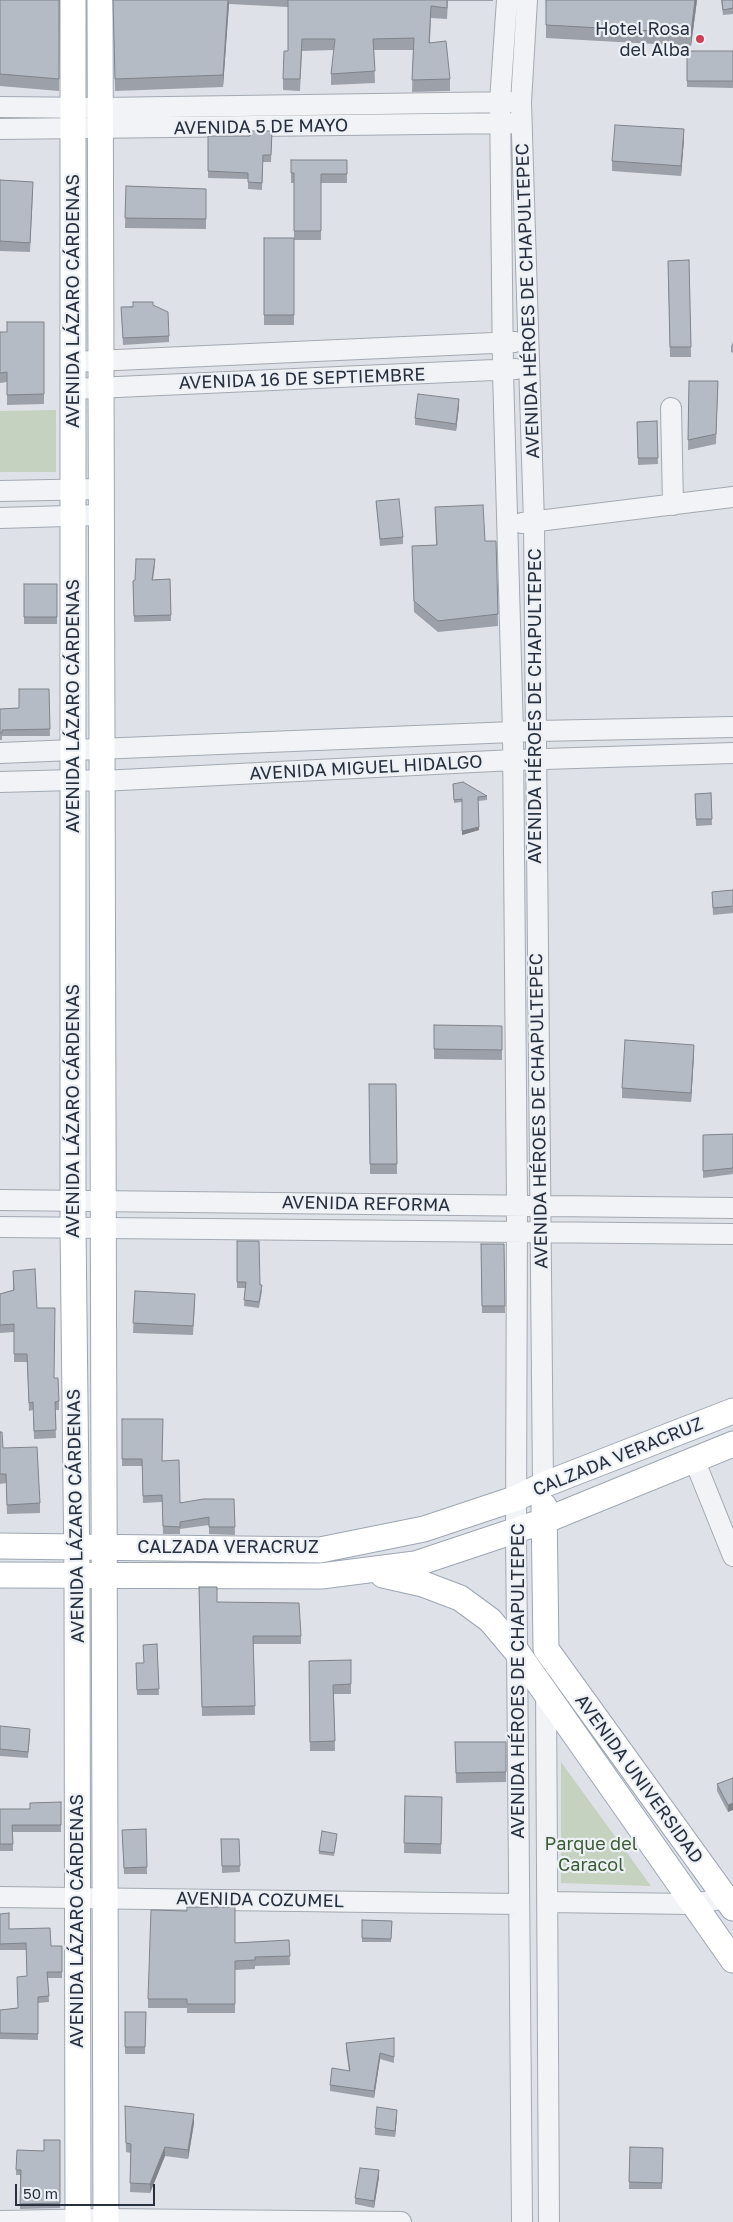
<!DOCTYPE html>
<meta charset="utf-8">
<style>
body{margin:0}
#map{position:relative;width:733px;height:2222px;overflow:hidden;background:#dee2e8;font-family:"Golos Text",sans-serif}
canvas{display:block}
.scale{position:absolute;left:15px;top:2184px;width:140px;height:22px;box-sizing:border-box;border:2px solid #27303f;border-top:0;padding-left:6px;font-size:15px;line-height:18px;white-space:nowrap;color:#27303f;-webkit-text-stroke:4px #edf1f5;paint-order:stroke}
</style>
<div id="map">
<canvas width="733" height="2222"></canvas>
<div class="scale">50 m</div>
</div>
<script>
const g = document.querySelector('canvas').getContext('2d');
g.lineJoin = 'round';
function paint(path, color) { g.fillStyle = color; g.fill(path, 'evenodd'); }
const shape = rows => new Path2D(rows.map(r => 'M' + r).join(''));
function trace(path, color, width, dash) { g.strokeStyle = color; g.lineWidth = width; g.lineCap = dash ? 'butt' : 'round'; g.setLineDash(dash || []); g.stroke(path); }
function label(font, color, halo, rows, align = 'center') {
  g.font = font + ' "Golos Text",sans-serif'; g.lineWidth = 4.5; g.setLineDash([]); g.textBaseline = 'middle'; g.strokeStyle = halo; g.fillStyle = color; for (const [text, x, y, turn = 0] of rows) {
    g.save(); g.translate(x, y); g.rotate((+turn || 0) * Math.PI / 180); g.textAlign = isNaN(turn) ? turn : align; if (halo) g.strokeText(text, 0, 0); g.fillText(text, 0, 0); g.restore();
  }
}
paint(shape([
 [56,410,56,472,0,472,0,411],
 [561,1762,651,1886,561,1883]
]), '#c4d2bf');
const minor = shape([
 [507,0,500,101,503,371,513,733,517,1206,516,1531,522,2222],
 [527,0,521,102,534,523,543,1485],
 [0,107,100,108,512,102],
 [0,129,513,123],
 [73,362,515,342],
 [73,389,516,369],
 [671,408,673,505],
 [0,491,101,489],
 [0,518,101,515],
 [522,523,733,497],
 [0,753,537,731,733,727],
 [0,782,73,780,102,781,513,760,733,753],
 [0,1200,733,1208],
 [0,1227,733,1234],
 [694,1459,733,1556],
 [546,1689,549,2222],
 [0,1897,519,1904],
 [547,1902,692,1904,733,1897],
 [0,2221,106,2219,401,2222]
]);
const major = shape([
 [73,0,73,1227,77,1576,78,2222],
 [100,0,106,2222],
 [544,1506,546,1649,733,1908],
 [0,1546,320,1550,424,1529,517,1498,543,1485,733,1411],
 [0,1575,321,1576,415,1564,544,1521,733,1444],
 [383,1575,423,1584,460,1598,490,1620,517,1652,733,1960]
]);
trace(minor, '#a3a9b2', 22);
trace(major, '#9da6b4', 27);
trace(minor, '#f1f3f6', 20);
trace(major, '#fff', 25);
paint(shape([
 [0,0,60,0,59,91,0,86],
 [113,0,493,0,493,1,448,1,447,19,431,18,430,42,450,79,450,91,412,92,413,50,374,50,375,83,331,85,331,74,334,50,302,51,300,91,283,90,283,79,288,51,288,7,229,4,223,87,115,91],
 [546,0,697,0,691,46,546,38],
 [721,0,733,0,733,14,723,15],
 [687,51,733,51,733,88,687,87],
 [272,131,271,162,263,162,262,190,248,189,248,179,208,178,208,136,250,136],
 [684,139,681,176,612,171,612,161],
 [291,160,347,160,347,183,321,183,321,240,294,240,294,325,264,325,264,238,294,238,294,183,291,183],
 [126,186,206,189,206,229,125,228],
 [0,187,33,191,30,252,0,251],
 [689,260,691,357,670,357,668,261],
 [153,305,169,336,169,342,123,345,121,307],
 [44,322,44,404,7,405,7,382,0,383,0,332,7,332],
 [733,342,733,353,731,352,731,346],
 [689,381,718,381,716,444,688,450],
 [459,406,456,431,415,425,415,418],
 [657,421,658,464,638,465,637,422],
 [376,501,403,537,403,544,380,546],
 [435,507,485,541,496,541,498,626,438,632,414,612,412,546,436,545],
 [155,565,153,580,170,579,171,621,134,622,133,581,135,580],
 [24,584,57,584,57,624,24,624],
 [49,689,50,736,2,736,2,740,0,740,0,709,19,708],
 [453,784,487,796,487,800,478,801,479,830,462,835,462,802,454,803],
 [711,793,712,825,696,826,695,794],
 [733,890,733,913,713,915,712,892],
 [434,1025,502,1026,502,1060,434,1059],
 [694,1054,691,1102,622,1098,622,1088],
 [369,1084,396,1084,397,1174,370,1174],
 [733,1134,733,1174,703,1178,703,1135],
 [237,1241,260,1285,262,1291,259,1308,244,1306,245,1288,237,1288],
 [481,1244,504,1244,505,1313,482,1313],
 [13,1271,37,1308,54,1378,59,1401,59,1410,55,1410,56,1438,34,1439,33,1410,29,1411,27,1362,14,1362,14,1332,0,1333,0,1294,13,1290],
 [135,1291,195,1303,193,1335,133,1333],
 [122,1419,162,1461,180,1503,234,1499,235,1535,209,1534,209,1525,180,1529,180,1534,163,1534,162,1502,143,1503,142,1466,122,1466],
 [0,1432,3,1448,40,1503,40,1513,7,1514,6,1483,0,1484],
 [199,1587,217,1602,301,1636,301,1644,253,1644,255,1715,202,1716],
 [157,1644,159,1695,137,1695,136,1663,144,1663,143,1645],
 [309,1661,351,1684,351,1694,334,1694,335,1751,310,1751],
 [0,1726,30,1736,28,1758,0,1756],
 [455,1742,506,1742,506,1782,456,1783],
 [733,1778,728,1812,717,1791,717,1784],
 [405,1796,442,1797,441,1854,404,1853],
 [61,1802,61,1832,13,1832,13,1851,0,1851,0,1809,30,1809],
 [146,1829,147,1874,124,1874,122,1830],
 [337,1837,334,1856,319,1854,319,1851],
 [221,1839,239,1839,240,1872,222,1873],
 [0,1914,9,1929,51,1946,62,1946,62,1978,48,1978,49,2002,38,2003,38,2040,0,2039,0,2010,18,2008,27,1976,26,1950,0,1950],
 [362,1920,392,1921,391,1942,362,1942],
 [289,1940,290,1965,255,1966,255,1969,235,1970,235,2013,187,2013,187,2008,148,2008,148,1999,235,1943],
 [125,2012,146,2012,145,2054,125,2054],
 [394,2038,394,2063,380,2059,374,2098,330,2091,330,2085,349,2071,346,2050,346,2043],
 [125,2115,194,2123,188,2159,165,2156,150,2193,130,2192,131,2153,126,2152],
 [397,2116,395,2137,375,2135,375,2128],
 [60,2140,60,2208,20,2209,20,2175,16,2175,17,2150,44,2151],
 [630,2147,663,2148,662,2189,629,2189],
 [379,2177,374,2208,355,2204,355,2198]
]), '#9ca1a9');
paint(shape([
 [228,0,229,4,223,87,223,75],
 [695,0,697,0,691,46,691,33],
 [684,129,684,139,681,176,681,166],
 [459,399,459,406,456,431,456,424],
 [479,827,479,830,462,835,462,831],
 [694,1045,694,1054,691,1102,691,1093],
 [733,1803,733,1810,728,1812,728,1805],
 [380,2053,380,2059,374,2098,374,2091],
 [397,2110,397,2116,395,2137,395,2131],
 [194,2114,194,2123,188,2159,188,2150],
 [165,2147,165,2156,150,2193,150,2184],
 [379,2170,379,2177,374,2208,374,2201]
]), '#7f838a');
const building = shape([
 [0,0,59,0,59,79,0,74,0,0],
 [113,0,228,0,223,75,115,79,113,0],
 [288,0,447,0,447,8,431,6,429,43,446,41,450,79,412,80,414,38,373,39,375,71,331,74,335,39,302,39,300,79,283,79,284,51,288,51,288,0],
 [546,0,695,0,691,33,546,25,546,0],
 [722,0,733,0,733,8,723,10,722,0],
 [687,51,733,51,733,81,687,81,687,51],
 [615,125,684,129,681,166,612,161,615,125],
 [250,131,272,131,271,155,263,155,262,183,248,182,248,173,208,171,208,136,250,136,250,131],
 [291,160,347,160,347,174,321,174,321,231,294,231,294,173,291,173,291,160],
 [0,180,33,182,30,243,0,241,0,180],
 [126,186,206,189,206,219,125,218,126,186],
 [264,238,294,238,294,315,264,315,264,238],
 [689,260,691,347,670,347,668,261,689,260],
 [133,302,153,302,153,305,168,312,169,336,123,338,121,307,133,307,133,302],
 [7,322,44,322,44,394,7,395,7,372,0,373,0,332,7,332,7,322],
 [689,381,718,381,716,434,688,440,689,381],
 [418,394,459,399,456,424,415,418,418,394],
 [657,421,658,458,638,458,637,422,657,421],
 [399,499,403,537,380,539,376,501,399,499],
 [483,505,485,541,496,541,498,614,438,621,414,601,412,546,437,545,435,507,483,505],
 [136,559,155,559,152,580,170,579,171,615,134,616,133,581,135,580,136,559],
 [24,584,57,584,57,617,24,617,24,584],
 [19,689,49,689,50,729,2,730,2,733,0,733,0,709,19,708,19,689],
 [463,782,487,796,478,797,479,827,462,831,462,799,454,800,453,784,463,782],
 [711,793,712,819,696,819,695,794,711,793],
 [733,890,733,906,713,908,712,892,733,890],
 [434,1025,502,1026,502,1050,434,1049,434,1025],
 [625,1040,694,1045,691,1093,622,1088,625,1040],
 [369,1084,396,1084,397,1164,370,1164,369,1084],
 [733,1134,733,1168,703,1171,703,1135,733,1134],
 [237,1241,259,1241,260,1285,262,1285,259,1302,244,1300,246,1282,237,1282,237,1241],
 [481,1244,504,1244,505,1306,482,1306,481,1244],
 [35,1269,37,1308,55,1308,54,1378,58,1378,59,1401,55,1402,56,1430,34,1431,33,1402,29,1403,27,1354,14,1354,14,1324,0,1325,0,1294,14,1290,13,1271,35,1269],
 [135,1291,195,1294,193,1326,133,1323,135,1291],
 [122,1419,163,1419,162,1461,179,1460,180,1503,203,1499,234,1499,235,1527,209,1527,209,1517,180,1522,180,1527,163,1526,162,1495,143,1496,142,1459,122,1459,122,1419],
 [0,1432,2,1432,3,1448,37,1447,40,1503,7,1505,6,1474,0,1474,0,1432],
 [199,1587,217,1587,217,1602,299,1603,301,1636,253,1636,255,1706,202,1707,199,1587],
 [157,1644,159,1689,137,1690,136,1663,144,1663,143,1645,157,1644],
 [351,1660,351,1684,333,1685,335,1741,310,1742,309,1661,351,1660],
 [0,1726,30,1729,28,1752,0,1749,0,1726],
 [455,1742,506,1742,506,1772,456,1773,455,1742],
 [733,1778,733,1803,728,1805,717,1784,733,1778],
 [405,1796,442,1797,441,1844,404,1843,405,1796],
 [61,1802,61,1825,12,1825,13,1844,0,1844,0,1809,30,1809,30,1803,61,1802],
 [146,1829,147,1867,124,1868,122,1830,146,1829],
 [322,1831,337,1834,334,1853,319,1851,322,1831],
 [221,1839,239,1839,240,1866,222,1866,221,1839],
 [187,1907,235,1907,235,1943,289,1940,290,1956,255,1957,255,1960,235,1961,235,2004,187,2004,187,1999,148,1999,151,1910,187,1911,187,1907],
 [9,1913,9,1929,50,1928,51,1946,62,1946,62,1972,47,1972,49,1996,38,1997,38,2034,0,2033,0,2010,18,2008,17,1977,27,1976,26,1943,0,1944,0,1914,9,1913],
 [362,1920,392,1921,391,1939,362,1938,362,1920],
 [125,2012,146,2012,145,2047,125,2047,125,2012],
 [394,2038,394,2057,380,2053,374,2091,330,2085,332,2068,350,2071,346,2043,394,2038],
 [125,2106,194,2114,188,2150,165,2147,150,2184,130,2183,131,2144,126,2143,125,2106],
 [377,2107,397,2110,395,2131,375,2128,377,2107],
 [44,2140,60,2140,60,2203,20,2204,21,2170,16,2170,17,2150,44,2151,44,2140],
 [630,2147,663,2148,662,2183,629,2182,630,2147],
 [360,2168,379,2170,374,2201,355,2198,360,2168]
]);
paint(building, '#b5bbc5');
trace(building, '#7f838a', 1);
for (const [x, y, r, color] of [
 [700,39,5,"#d04055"]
]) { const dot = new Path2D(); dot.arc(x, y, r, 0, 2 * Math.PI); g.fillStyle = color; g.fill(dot); trace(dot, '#edf1f5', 2); }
label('18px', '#27303f', '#edf1f5', [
 ["Hotel Rosa",690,29],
 ["del Alba",690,50]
], 'right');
label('18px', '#27303f', '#edf1f5', [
 ["AVENIDA 5 DE MAYO",261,127,-1],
 ["AVENIDA LÁZARO CÁRDENAS",73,301,-90],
 ["AVENIDA HÉROES DE CHAPULTEPEC",528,301,-92],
 ["AVENIDA 16 DE SEPTIEMBRE",302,379,-2],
 ["AVENIDA LÁZARO CÁRDENAS",73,706,-90],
 ["AVENIDA HÉROES DE CHAPULTEPEC",535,706,-90],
 ["AVENIDA MIGUEL HIDALGO",366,768,-3],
 ["AVENIDA LÁZARO CÁRDENAS",73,1111,-90],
 ["AVENIDA HÉROES DE CHAPULTEPEC",539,1111,-91],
 ["AVENIDA REFORMA",366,1204,1],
 ["CALZADA VERACRUZ",618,1457,-22],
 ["AVENIDA LÁZARO CÁRDENAS",76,1516,-91],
 ["CALZADA VERACRUZ",228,1547],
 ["AVENIDA HÉROES DE CHAPULTEPEC",518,1681,-90],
 ["AVENIDA UNIVERSIDAD",639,1779,54],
 ["AVENIDA COZUMEL",260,1900,1],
 ["AVENIDA LÁZARO CÁRDENAS",77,1921,-90]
]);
label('18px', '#3b5b34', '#edf1f5', [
 ["Parque del",591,1844],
 ["Caracol",591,1865]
]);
</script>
